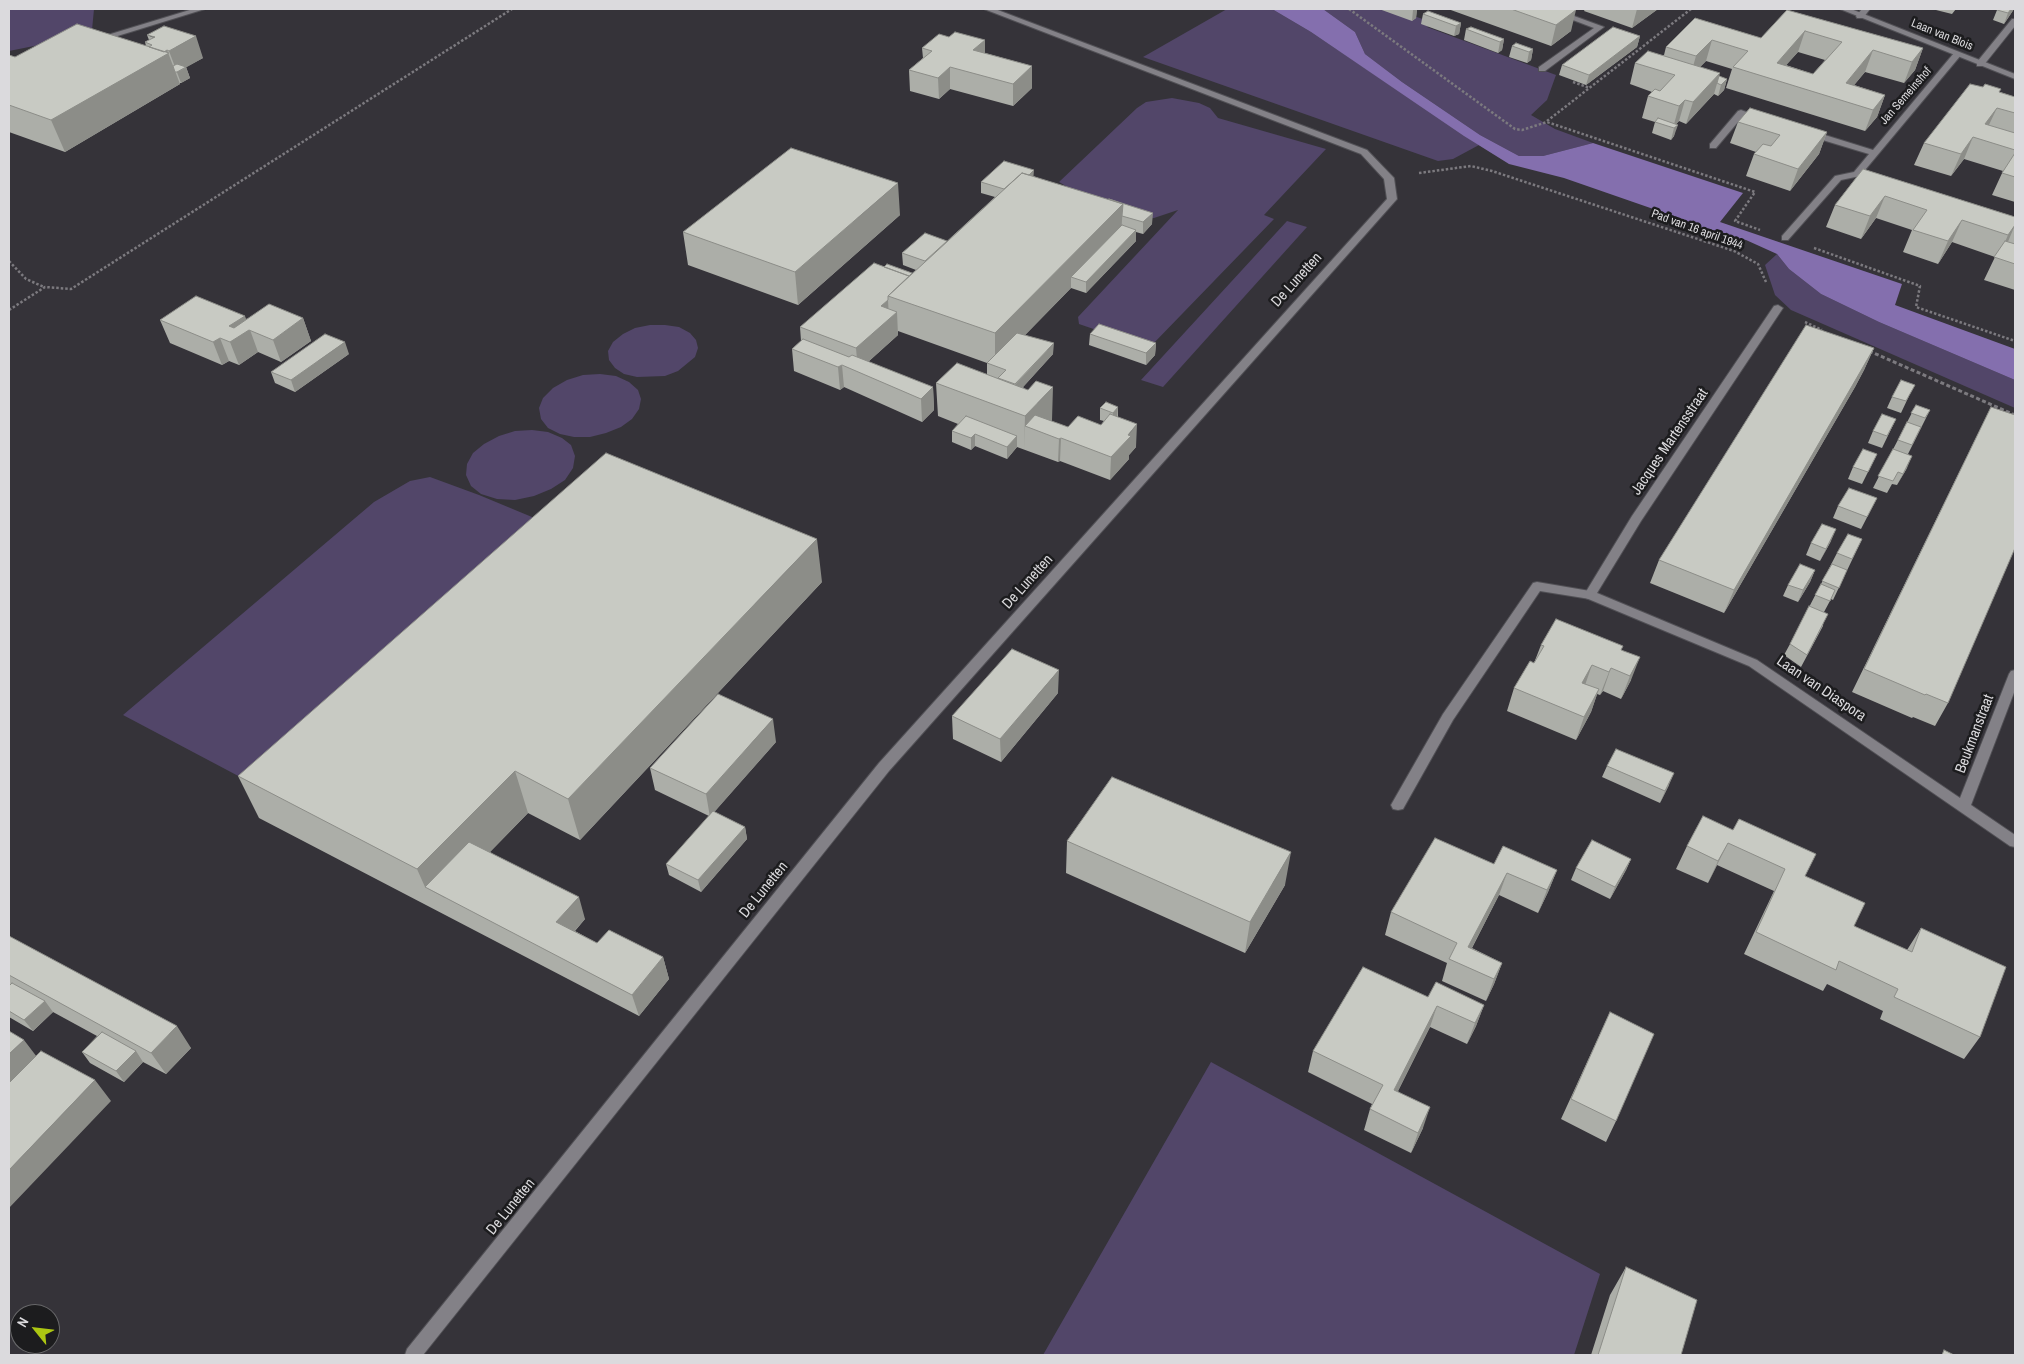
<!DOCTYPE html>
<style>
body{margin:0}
#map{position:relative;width:2024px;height:1364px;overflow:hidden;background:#353339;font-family:"Archivo Narrow",sans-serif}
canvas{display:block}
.frame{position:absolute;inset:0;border:10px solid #dbdadd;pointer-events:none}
.north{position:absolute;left:10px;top:1304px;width:50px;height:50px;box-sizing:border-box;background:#1c1c1e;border:1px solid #68686a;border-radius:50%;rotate:299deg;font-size:14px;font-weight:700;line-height:20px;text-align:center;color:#dbdadd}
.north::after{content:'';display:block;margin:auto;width:18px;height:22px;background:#acc612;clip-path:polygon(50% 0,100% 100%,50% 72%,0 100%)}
</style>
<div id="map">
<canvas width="2024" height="1364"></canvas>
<div class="frame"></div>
<div class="north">N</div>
</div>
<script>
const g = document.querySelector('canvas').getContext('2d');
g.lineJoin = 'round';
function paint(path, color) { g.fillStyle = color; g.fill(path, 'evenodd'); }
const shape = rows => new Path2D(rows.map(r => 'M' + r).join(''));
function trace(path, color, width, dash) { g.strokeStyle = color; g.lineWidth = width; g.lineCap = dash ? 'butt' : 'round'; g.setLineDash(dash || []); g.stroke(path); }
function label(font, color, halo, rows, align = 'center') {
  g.font = font + ' "Archivo Narrow",sans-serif'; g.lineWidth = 5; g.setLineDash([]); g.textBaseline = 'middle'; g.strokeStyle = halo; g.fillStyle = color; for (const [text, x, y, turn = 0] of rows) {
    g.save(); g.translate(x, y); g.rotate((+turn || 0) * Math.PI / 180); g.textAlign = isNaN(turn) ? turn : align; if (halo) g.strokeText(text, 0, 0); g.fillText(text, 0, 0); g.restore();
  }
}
paint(shape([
 [9,9,94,9,92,30,49,43,9,51],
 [1227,9,1272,9,1311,32,1479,145,1453,159,1438,161,1143,57],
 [1323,9,1394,9,1434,23,1427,27,1556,75,1547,100,1531,115,1555,129,1593,143,1543,156,1519,156,1480,135,1402,82,1365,54,1355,32],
 [1172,98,1199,103,1210,108,1218,118,1326,149,1264,215,1274,219,1152,345,1111,335,1079,324,1078,317,1178,210,1154,218,1141,219,1108,211,1059,182,1137,108,1146,102],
 [1287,221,1307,227,1163,387,1141,380],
 [1777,254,1789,269,1821,294,1879,322,2015,380,2015,408,1791,310,1775,295,1765,265],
 [650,325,665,325,679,327,690,333,696,340,698,348,695,357,678,371,665,376,637,377,624,374,615,368,609,360,608,351,613,342,623,334,635,328],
 [600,374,616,376,629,382,638,390,641,399,639,409,632,419,621,427,606,433,590,437,574,437,560,434,548,428,541,419,539,408,543,398,553,388,567,380,583,375],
 [532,430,548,432,562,438,571,445,575,456,573,468,565,480,551,489,534,496,515,500,497,499,481,494,471,486,466,475,467,464,473,453,484,444,499,436,515,431],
 [430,477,479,495,544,522,244,779,123,715,374,502,410,481],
 [1211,1062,1600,1274,1574,1355,1043,1355]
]), '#524669');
paint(shape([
 [1272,9,1323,9,1355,32,1365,54,1402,82,1480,135,1519,156,1543,156,1593,143,1743,193,1720,222,1902,284,1895,305,2015,349,2015,380,1879,322,1821,294,1789,269,1777,254,1746,240,1715,234,1685,220,1564,178,1509,164,1464,136,1311,32]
]), '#846fae');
const service = shape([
 [2012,19,2015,19,2015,26,1983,66,1977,66,1977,62,2012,19],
 [1537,582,1590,591,1596,595,1590,599,1540,591,1453,720,1403,809,1398,810,1393,809,1391,805,1443,714,1533,583,1537,582]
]);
const minor = shape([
 [193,9,205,9,98,42,91,40,193,9],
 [984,9,995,9,1367,150,1394,178,1397,199,889,771,423,1355,405,1355,407,1349,879,763,1387,199,1384,179,1361,154,984,9],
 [1544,9,1555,9,1604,27,1545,71,1539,71,1539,67,1594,28,1544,9],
 [1862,9,1870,9,1863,18,1857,18,1856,16,1862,9],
 [1954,53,1961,55,1860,176,1841,180,1788,240,1782,240,1782,236,1835,176,1854,172,1869,154,1806,135,1806,131,1812,131,1873,150,1954,53],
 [1741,110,1765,119,1761,122,1743,116,1716,148,1710,148,1710,144,1738,111,1741,110],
 [1778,305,1783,308,1641,521,1597,593,1757,660,1960,798,2009,674,2011,671,2015,670,2015,690,1971,805,2015,835,2015,847,2010,846,1749,666,1586,598,1584,595,1632,516,1774,306,1778,305]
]);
const tertiary = shape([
 [1840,9,1851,9,2015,74,2015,79,1840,9]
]);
trace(service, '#515055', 2);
trace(minor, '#515055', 2);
trace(tertiary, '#515055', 2);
trace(shape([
 [1349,9,1515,129,1522,130,1547,122,1755,192,1735,221,1760,230],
 [1573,82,1590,88],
 [1547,121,1691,9],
 [1419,173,1471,166,1492,171,1734,251,1758,264,1766,282],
 [1814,248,1920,286,1916,307,2015,341],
 [9,261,26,279,44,287],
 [9,310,45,287,71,289,512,9],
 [1805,322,1822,330]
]), '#7c7a7f', 2.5, [2.5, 2]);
trace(shape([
 [1869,351,2015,415]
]), '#7c7a7f', 3, [4, 2.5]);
paint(service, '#838187');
paint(minor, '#838187');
paint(tertiary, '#838187');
paint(shape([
 [1379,9,1417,9,1416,18,1412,21],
 [1448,9,1572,9,1571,31,1551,46],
 [1585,9,1658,9,1632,28,1584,11],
 [1932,9,1956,9,1952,14],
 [2014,9,2004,24,1993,20,1997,10],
 [1787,10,1923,48,1915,70,1904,83,1865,72,1854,85,1885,95,1877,117,1865,131,1726,88,1732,69,1706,61,1700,67,1719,76,1727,79,1724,90,1718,96,1714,94,1686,124,1679,121,1676,124,1674,136,1671,140,1652,133,1655,122,1642,118,1648,96,1652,92,1630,84,1635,63,1664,55,1666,47,1695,18,1761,38],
 [1798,52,1825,60,1813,74,1786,65],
 [1423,14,1461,23,1459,34,1454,36,1421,24],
 [1466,29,1504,39,1502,50,1498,53,1464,40],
 [147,35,203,58,186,67,190,78,181,83,180,83,180,84,65,152,9,132,9,55,15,57,146,46,145,42,149,40],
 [1640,36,1637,47,1586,85,1559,75,1562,65],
 [949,37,985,40,985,53,1032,66,1032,88,1013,106,950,89,939,99,910,91,909,70,923,58,922,48],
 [1512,46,1533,49,1531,60,1527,63,1509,57],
 [2000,92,2015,97,2015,202,1992,195,2003,171,1964,159,1951,176,1914,165,1924,143],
 [1738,122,1827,132,1819,154,1790,191,1746,176,1754,154,1756,152,1730,143],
 [1863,169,2015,217,2015,290,1984,280,1995,257,1952,242,1938,264,1903,252,1912,230,1876,218,1861,239,1826,227,1835,205],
 [1033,176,1152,224,1143,234,1136,232,1136,241,1086,293,1071,288,1025,335,1053,354,1023,387,1052,420,1051,421,1068,427,1101,425,1104,421,1100,420,1100,408,1118,407,1118,417,1136,447,1129,455,1129,459,1110,480,1060,461,1058,462,1017,447,1007,459,975,446,971,450,952,442,952,431,958,424,938,416,936,383,987,374,987,363,898,331,898,335,868,362,933,387,934,410,922,422,844,387,840,390,794,371,792,349,801,341,800,327,884,267,912,273,916,270,903,265,902,253,947,241,995,197,981,193,981,182],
 [900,215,798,305,688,265,683,232],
 [303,318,311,341,281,362,258,352,239,365,229,361,222,365,170,343,160,320],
 [1090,334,1156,343,1155,355,1146,365,1089,345],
 [1874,348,1864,370,1855,387,1724,613,1650,583,1659,560],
 [349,354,295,392,275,383,271,372],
 [1909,396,1901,413,1887,408,1892,397],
 [1916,405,1930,410,1908,454,1907,468,1897,485,1892,484,1887,493,1873,488],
 [1991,407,1948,703,1935,726,1913,717,1912,718,1852,692],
 [1896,419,1882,448,1868,443,1873,431],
 [1877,454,1862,484,1848,479,1853,467],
 [1877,498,1861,529,1833,518,1838,506],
 [1862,539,1833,600,1831,599,1824,612,1823,626,1801,667,1784,655,1790,644,1837,553],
 [1831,541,1820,561,1806,555,1811,543],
 [1815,570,1810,582,1798,602,1783,596,1788,585],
 [822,582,580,840,528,813,490,852,585,919,575,931,597,943,663,957,669,979,639,1016,259,818,238,776],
 [1541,645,1622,650,1631,680,1621,699,1603,691,1600,695,1597,694,1591,712,1576,740,1507,711,1514,688,1534,663],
 [1058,693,1001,762,953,739,952,716],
 [776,742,714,812,745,827,747,839,701,892,669,875,666,864,709,816,655,790,650,768],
 [1607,766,1669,785,1660,803,1602,777],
 [1703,816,1805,876,1854,926,1907,950,1921,928,1980,1037,1964,1059,1880,1019,1883,1011,1827,984,1823,991,1744,954,1774,891,1717,865,1708,883,1676,869,1687,846],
 [1067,841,1285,885,1245,953,1066,873],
 [1631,859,1626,870,1610,899,1571,880,1576,868],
 [1494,864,1557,870,1548,892,1538,913,1499,895,1472,948,1502,963,1494,984,1486,1001,1442,981,1447,963,1385,935,1391,912],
 [9,936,191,1048,166,1074,143,1062,124,1082,90,1063,82,1052,97,1036,53,1012,33,1031,9,1017],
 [1428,997,1484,1005,1476,1026,1467,1044,1430,1027,1398,1091,1423,1128,1411,1153,1364,1130,1370,1109,1372,1104,1308,1072,1313,1051],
 [1610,1012,1616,1121,1606,1142,1561,1119],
 [1626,1267,1681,1355,1591,1355,1610,1295]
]), '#acaea8');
paint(shape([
 [1415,9,1417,9,1416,18,1412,21,1413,10],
 [1637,9,1658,9,1632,28],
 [2011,9,2014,9,2004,24,2008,13],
 [1576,10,1571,31,1551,46,1556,25],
 [1461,23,1459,34,1454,36,1456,26],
 [1805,31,1798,52,1774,79,1777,63],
 [196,36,203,58,178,72,186,67,190,78,181,83,169,51],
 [1640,36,1637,47,1586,85,1589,75],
 [1504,39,1502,50,1498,53,1500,42],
 [985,40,985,61,973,50],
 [1712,40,1706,61,1690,77,1696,56],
 [1923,48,1915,70,1904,83,1912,62],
 [1533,49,1531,60,1527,63,1529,52],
 [167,50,180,84,65,152,51,120],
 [1873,50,1865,72,1842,100,1846,83],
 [1032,66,1032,88,1013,106,1013,84],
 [950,67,950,89,939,99,938,78],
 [1720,73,1714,94,1686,124,1693,102],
 [1727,79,1724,90,1718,96,1721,85],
 [1885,95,1877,117,1865,131,1873,110],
 [1685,100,1679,121,1673,128,1679,106],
 [1997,108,1987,129,1985,124],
 [1678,125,1674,136,1671,140,1674,128],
 [1827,132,1819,154,1790,191,1798,169],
 [1973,137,1964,159,1951,176,1961,154],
 [1034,170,1033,182,1010,192],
 [898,183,900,215,798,305,795,272],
 [1885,196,1876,218,1861,239,1870,216],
 [1123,204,1121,236,1071,277,1071,288,995,366,995,333],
 [1153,213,1152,224,1143,234,1143,222],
 [1962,220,1952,242,1938,264,1948,241],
 [2015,225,2007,244,1998,258,2008,235],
 [1136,230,1136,241,1086,293,1086,282],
 [888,300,889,319,897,312,898,335,858,371,856,348,881,306],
 [245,316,258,352,239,365,230,342,229,326],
 [303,318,311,341,281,362,273,340],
 [220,338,229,361,222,365,213,342],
 [345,342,349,354,295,392,291,380],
 [1054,343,1053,354,1014,397,1014,386],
 [1156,343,1155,355,1146,365,1146,353],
 [1874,348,1864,370,1855,387,1724,613,1734,590],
 [842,365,844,387,840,390,838,367],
 [933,387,934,410,922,422,921,399],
 [1053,387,1052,420,1041,432,1025,426,1024,450,1025,416],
 [1118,407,1117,419,1112,425,1113,413],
 [1137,424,1136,447,1129,455,1129,459,1110,480,1111,457],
 [975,434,975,446,971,450,971,438],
 [1017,436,1017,447,1007,459,1007,447],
 [1061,438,1060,461,1058,462,1059,439],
 [1912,456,1907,468,1897,485,1903,474],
 [1836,529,1831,541,1820,561],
 [817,539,822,582,580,840,568,799],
 [1815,570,1810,582,1798,602,1803,590],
 [1640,657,1631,680,1621,699,1630,676],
 [1592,665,1584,688,1582,683],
 [1611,668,1603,691,1600,695,1609,672],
 [1059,670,1058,693,1001,762,1000,739],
 [1599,689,1591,712,1576,740,1584,717],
 [773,719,776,742,710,817,706,794],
 [515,771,528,813,445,898,425,887,417,869],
 [1674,773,1669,785,1660,803,1665,791],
 [745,827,747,839,701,892,698,880],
 [1728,843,1708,883,1718,861],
 [1291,852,1285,885,1245,953,1250,922],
 [1631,859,1626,870,1610,899,1615,887],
 [1557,870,1548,892,1538,913,1547,890],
 [1507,873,1499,895,1463,965,1468,947],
 [579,897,585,919,563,944,556,922],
 [663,957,669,979,639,1016,632,995],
 [1502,963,1494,984,1486,1001,1494,979],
 [45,1001,53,1012,33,1031,24,1020],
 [1484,1005,1476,1026,1467,1044,1475,1023],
 [1437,1006,1430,1027,1388,1111,1394,1090],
 [177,1026,191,1048,166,1074,151,1053],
 [24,1040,40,1061,9,1091,9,1054],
 [136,1051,143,1062,124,1082,116,1071],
 [95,1080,111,1101,9,1208,9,1170],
 [1430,1107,1423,1128,1411,1153,1418,1133]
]), '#8c8d88');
const building = shape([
 [1511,9,1572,9,1576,10,1556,25,1511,9],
 [1998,9,2011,9,2008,13,1997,10,1998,9],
 [1787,10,1923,48,1912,62,1873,50,1846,83,1885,95,1873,110,1733,67,1748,51,1712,40,1696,56,1666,47,1695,18,1761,38,1787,10],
 [1805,31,1842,42,1813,74,1777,63,1805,31],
 [1428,11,1461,23,1456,26,1423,14,1428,11],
 [77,24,169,53,51,120,9,105,9,55,15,57,77,24],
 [164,26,196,36,169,51,167,50,164,52,149,47,152,45,145,42,155,37,147,35,164,26],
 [1471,27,1504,39,1500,42,1466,29,1471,27],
 [1613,27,1640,36,1589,75,1562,65,1613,27],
 [955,32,985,40,973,50,1032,66,1013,84,950,67,938,78,909,70,932,51,922,48,939,34,949,37,955,32],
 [1516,43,1533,49,1529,52,1512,46,1516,43],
 [1648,51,1720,73,1693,102,1685,100,1679,106,1648,96,1655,89,1660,91,1675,75,1635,63,1648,51],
 [177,64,186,67,177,72,175,72,173,66,177,64],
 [1719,76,1727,79,1721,85,1717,83,1719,76],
 [1970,84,1983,87,1985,84,2001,89,1999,92,2015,97,2015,113,1997,108,1985,124,2015,133,2015,150,1973,137,1961,154,1924,143,1970,84],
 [1750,108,1827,132,1798,169,1754,154,1763,144,1771,146,1780,135,1738,122,1750,108],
 [1658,118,1678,125,1674,128,1655,122,1658,118],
 [791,148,898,183,795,272,683,232,791,148],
 [2015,153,2015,177,2002,173,2015,153],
 [1004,161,1034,170,1029,175,1022,173,1004,189,981,182,1004,161],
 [1863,169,2015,217,2015,225,2008,235,1962,220,1948,241,1913,230,1927,210,1885,196,1870,216,1835,205,1863,169],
 [1022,173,1123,204,995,333,888,296,1022,173],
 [1109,199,1153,213,1143,222,1122,216,1123,204,1109,199],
 [1122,225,1136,230,1086,282,1071,277,1122,225],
 [925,233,947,241,925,261,902,253,925,233],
 [2005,241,2015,244,2015,264,1994,257,2005,241],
 [874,263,909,276,888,296,888,300,881,306,897,312,856,348,800,327,874,263],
 [887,264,912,273,909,276,884,267,887,264],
 [196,296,245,316,229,326,234,328,269,304,303,318,273,340,249,330,230,342,220,338,213,342,160,320,196,296],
 [1099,324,1156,343,1146,353,1090,334,1099,324],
 [1806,325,1874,348,1734,590,1659,560,1806,325],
 [1017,333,1054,343,1015,384,998,378,1006,370,987,363,1017,333],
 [325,334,345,342,291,380,271,372,325,334],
 [803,339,849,357,852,355,933,387,921,399,842,365,838,367,792,349,803,339],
 [957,363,1028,390,1036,381,1053,387,1025,416,936,383,957,363],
 [1901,380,1915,385,1906,401,1892,397,1901,380],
 [1106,402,1118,407,1113,413,1100,408,1106,402],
 [1916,405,1930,410,1925,418,1911,413,1916,405],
 [1991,407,2015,415,2015,548,1948,703,1926,694,1925,695,1864,669,1991,407],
 [1110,414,1137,424,1128,435,1131,436,1111,457,1061,438,1059,439,1025,426,1035,415,1068,427,1078,416,1101,425,1110,414],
 [1882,414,1896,419,1887,436,1873,431,1882,414],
 [966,416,1017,436,1007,447,975,434,971,438,952,431,966,416],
 [1907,422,1921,427,1912,445,1898,440,1907,422],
 [1863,449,1877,454,1868,472,1853,467,1863,449],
 [1893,449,1912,456,1903,474,1898,472,1893,481,1878,476,1893,449],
 [606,453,817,539,568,799,515,771,417,869,238,776,606,453],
 [1849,488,1877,498,1867,517,1838,506,1849,488],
 [1822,524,1836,529,1826,549,1811,543,1822,524],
 [1848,534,1862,539,1852,559,1837,553,1848,534],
 [1800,564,1815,570,1803,590,1788,585,1800,564],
 [1832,564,1847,570,1839,588,1822,581,1832,564],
 [1821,584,1835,590,1830,601,1815,595,1821,584],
 [1809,606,1828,614,1807,655,1790,644,1809,606],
 [1556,619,1623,646,1621,650,1640,657,1630,676,1611,668,1609,672,1592,665,1582,683,1599,689,1584,717,1514,688,1530,661,1534,663,1544,646,1541,645,1556,619],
 [1012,649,1059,670,1000,739,952,716,1012,649],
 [718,694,773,719,706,794,650,768,718,694],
 [1616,749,1674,773,1665,791,1607,766,1616,749],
 [1112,777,1291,852,1250,922,1067,841,1112,777],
 [713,811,745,827,698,880,666,864,713,811],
 [1703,816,1733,830,1739,819,1816,854,1805,876,1865,903,1854,926,1912,952,1921,928,2006,967,1980,1037,1894,997,1898,989,1839,961,1836,970,1756,932,1785,869,1728,843,1718,861,1687,846,1703,816],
 [1435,838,1494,864,1503,846,1557,870,1547,890,1507,873,1468,947,1502,963,1494,979,1449,959,1457,943,1391,912,1435,838],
 [1592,840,1631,859,1615,887,1576,868,1592,840],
 [469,842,579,897,556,922,597,943,609,930,663,957,632,995,425,887,469,842],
 [9,936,177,1026,151,1053,9,975,9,936],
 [1363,967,1428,997,1436,982,1484,1005,1475,1023,1437,1006,1394,1090,1430,1107,1418,1133,1370,1109,1383,1085,1313,1051,1363,967],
 [12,983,45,1001,24,1020,9,1011,9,986,12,983],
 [1610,1012,1654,1034,1616,1121,1571,1099,1610,1012],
 [9,1031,24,1040,9,1054,9,1031],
 [102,1032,136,1051,116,1071,82,1052,102,1032],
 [41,1051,95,1080,9,1170,9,1083,41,1051],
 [1626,1267,1697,1300,1681,1355,1598,1355,1626,1267],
 [1944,1350,1954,1355,1942,1355,1944,1350]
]);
paint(building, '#c8cac3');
trace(building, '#8c8d88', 1);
label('12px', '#dbdadd', '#1c1c1e', [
 ["Laan van Blois",1942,35,22],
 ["Jan Semeinshof",1906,96,-49],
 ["Pad van 16 april 1944",1697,230,20]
]);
label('15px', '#dbdadd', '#1c1c1e', [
 ["De Lunetten",1297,280,-48],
 ["Jacques Martensstraat",1670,442,-56],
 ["De Lunetten",1028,582,-48],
 ["Laan van Diaspora",1821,689,34],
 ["Beukmanstraat",1975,734,-69],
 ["De Lunetten",764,890,-51],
 ["De Lunetten",511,1207,-51]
]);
</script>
